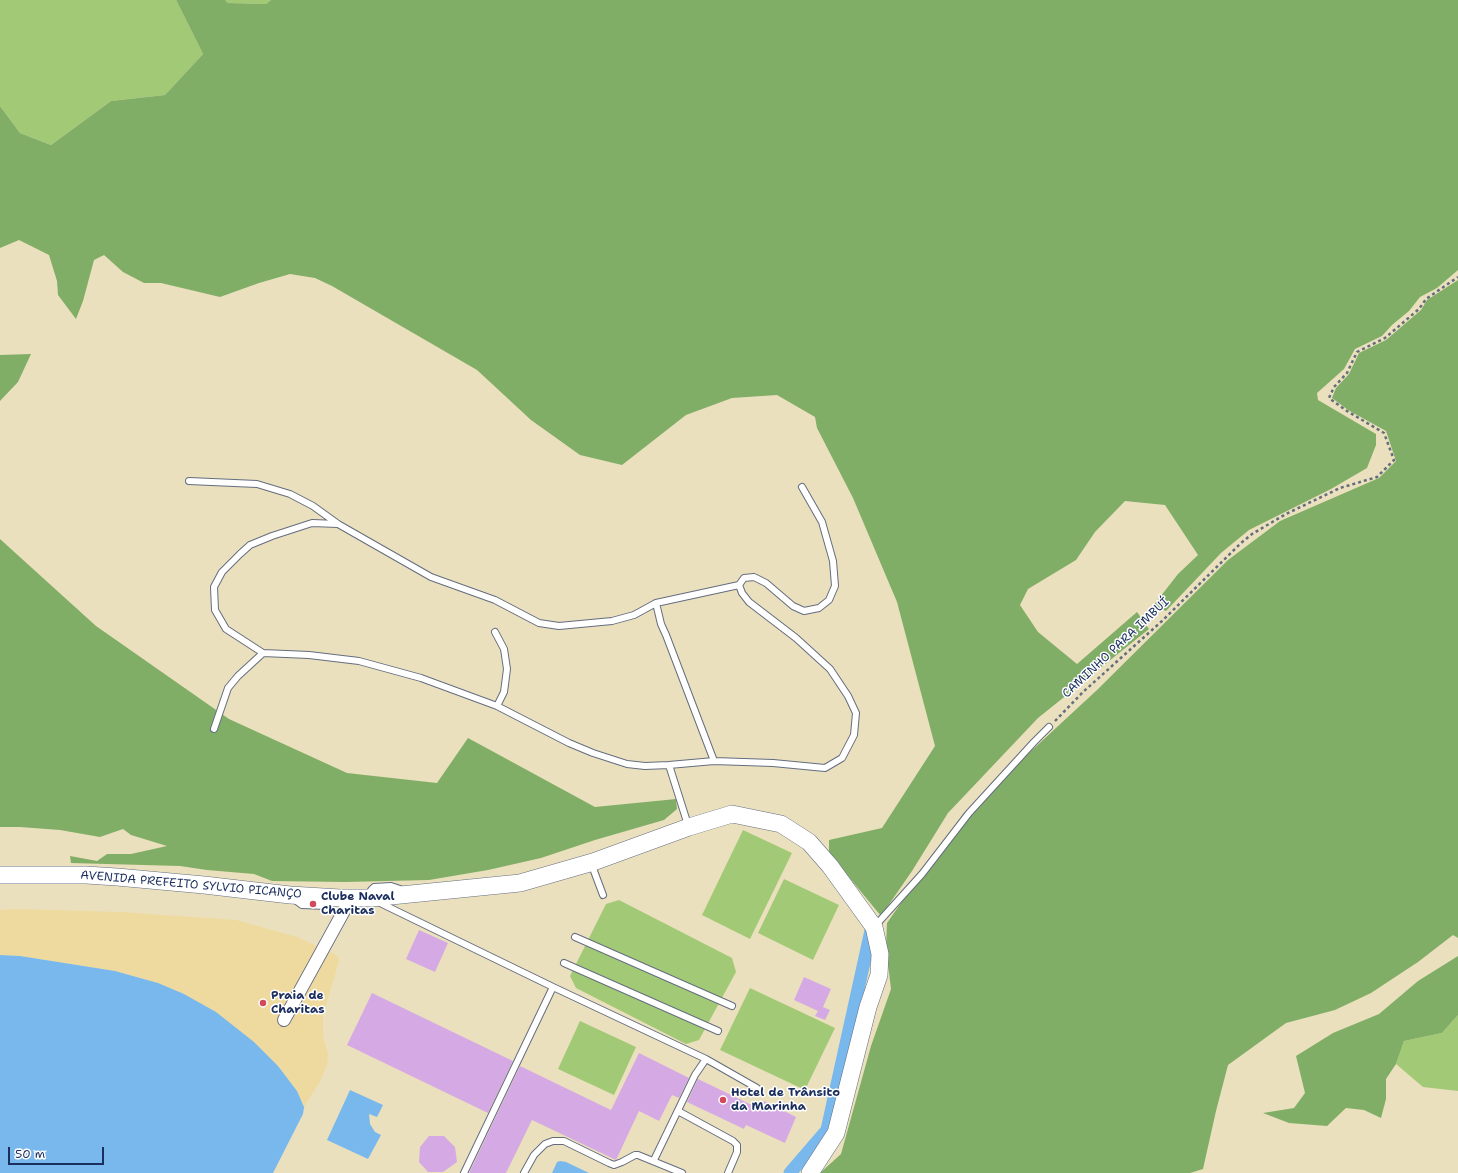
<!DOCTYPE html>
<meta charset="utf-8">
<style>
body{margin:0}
#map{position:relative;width:1458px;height:1173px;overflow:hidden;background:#ebe0bd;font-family:"Shantell Sans",sans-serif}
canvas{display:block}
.scale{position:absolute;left:8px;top:1147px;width:96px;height:18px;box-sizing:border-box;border:2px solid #1b2f5e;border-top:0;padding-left:5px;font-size:12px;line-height:14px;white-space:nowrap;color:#1b2f5e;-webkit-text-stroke:3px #fff;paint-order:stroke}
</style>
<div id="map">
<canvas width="1458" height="1173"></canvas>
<div class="scale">50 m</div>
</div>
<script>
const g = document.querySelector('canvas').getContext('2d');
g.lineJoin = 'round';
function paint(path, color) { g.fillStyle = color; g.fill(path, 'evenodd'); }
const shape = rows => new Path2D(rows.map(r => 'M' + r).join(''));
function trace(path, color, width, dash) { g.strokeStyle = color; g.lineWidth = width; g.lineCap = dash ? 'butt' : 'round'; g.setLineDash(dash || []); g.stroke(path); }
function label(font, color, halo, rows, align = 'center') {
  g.font = font + ' "Shantell Sans",sans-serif'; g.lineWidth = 3; g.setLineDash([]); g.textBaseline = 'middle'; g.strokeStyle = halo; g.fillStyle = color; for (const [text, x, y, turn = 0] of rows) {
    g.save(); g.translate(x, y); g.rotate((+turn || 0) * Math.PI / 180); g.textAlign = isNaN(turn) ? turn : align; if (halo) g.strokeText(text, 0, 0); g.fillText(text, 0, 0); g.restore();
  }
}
paint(shape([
 [0,0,176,0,203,54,165,95,111,101,51,145,20,133,0,106],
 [225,0,271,0,266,4,228,3],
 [743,830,792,853,750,939,702,915],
 [784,879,839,905,813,960,758,933],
 [619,900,732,958,736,972,699,1040,686,1044,576,988,570,976,606,904],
 [750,988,835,1028,805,1090,720,1050],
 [1458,1015,1458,1091,1423,1087,1396,1064,1404,1041,1442,1033],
 [580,1021,636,1047,614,1095,558,1069]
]), '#a2ca76');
paint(shape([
 [176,0,225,0,228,3,266,4,271,0,1458,0,1458,270,1437,288,1420,297,1409,311,1392,325,1382,336,1355,349,1344,369,1317,393,1318,400,1376,434,1376,445,1367,468,1331,489,1249,530,1221,553,1166,611,1153,606,1178,574,1198,555,1165,505,1125,501,1095,532,1076,560,1028,589,1020,605,1038,632,1077,664,1137,612,1149,629,1038,718,948,813,912,871,881,916,829,853,829,840,882,828,935,746,897,602,853,498,817,428,815,417,777,395,732,398,686,415,622,465,580,455,531,420,477,370,332,286,315,278,290,274,259,283,220,297,161,283,144,283,123,272,104,255,94,260,83,301,76,319,58,295,57,281,49,255,19,240,0,248,0,106,20,133,51,145,111,101,165,95,203,54],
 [1458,280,1458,938,1453,935,1418,962,1371,993,1335,1010,1286,1023,1228,1065,1216,1111,1203,1169,1190,1173,820,1173,841,1154,871,1046,891,989,886,948,887,923,963,814,1097,690,1228,560,1280,521,1379,478,1396,461,1386,431,1348,410,1332,398,1336,388,1349,374,1359,353,1386,340,1421,310,1427,300],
 [31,354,18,382,0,401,0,355],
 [0,539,96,626,229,719,347,773,437,783,468,738,595,807,676,799,677,809,664,820,595,840,541,858,488,870,429,880,345,882,272,881,254,874,207,870,180,866,71,863,70,856,97,861,107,854,131,854,167,846,131,835,123,829,100,837,60,830,20,827,0,827],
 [1458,956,1458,1015,1442,1033,1404,1041,1396,1064,1386,1079,1386,1099,1381,1118,1364,1110,1346,1108,1327,1126,1289,1123,1263,1113,1294,1108,1305,1093,1296,1056,1333,1033,1379,1014,1418,981]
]), '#81ae67');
paint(shape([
 [14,909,120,912,236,920,297,937,336,955,339,959,337,968,323,1015,323,1036,328,1054,327,1066,319,1083,304,1107,297,1091,278,1066,184,994,158,983,115,971,20,956,0,955,0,910]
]), '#eeda9e');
paint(shape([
 [0,955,20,956,115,971,158,983,184,994,216,1012,254,1042,278,1066,297,1091,304,1107,303,1114,273,1173,0,1173],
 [350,1090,383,1105,377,1117,369,1114,370,1124,375,1132,381,1135,368,1159,327,1140],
 [560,1161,566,1162,589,1173,552,1173,557,1162]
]), '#79b8ec');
trace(shape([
 [790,1173,827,1130,872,926]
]), '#79b8ec', 13);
paint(shape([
 [419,930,448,943,435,972,406,959],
 [804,977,831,989,823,1007,830,1010,825,1020,815,1016,818,1011,794,1000],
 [372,993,513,1061,488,1113,347,1045],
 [639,1053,689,1078,679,1098,672,1095,659,1121,639,1111,616,1160,532,1120,506,1173,469,1173,520,1066,611,1110],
 [698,1079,760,1109,764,1101,796,1117,785,1143,746,1125,744,1129,687,1102],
 [429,1136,444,1136,455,1147,457,1162,443,1172,428,1172,419,1162,420,1147]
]), '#d5aae4');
const lane = shape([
 [189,481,257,484,290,494,313,506,338,524],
 [656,603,661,624,666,635,714,761],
 [495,632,504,649,507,669,504,692,497,706,569,743,593,753,627,764,645,766,669,765,688,825],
 [263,653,309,655,359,661,421,678,497,706],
 [214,729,228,688,238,676,263,653,226,629,215,610,214,587,222,572,240,554,250,545,272,536,312,523,338,524,431,577,495,600,539,623,559,626,612,621,634,615,656,603,739,585],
 [669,765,714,761,773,763,825,768,842,758,854,735,856,713,848,696,830,669,796,638,749,602,742,593,739,585,744,578,754,577,766,583,793,606,804,611,819,608,829,600,835,586,833,561,822,522,802,487],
 [593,862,594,871,603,895],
 [371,897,371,890,374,887,391,886,403,890],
 [294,899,302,905,326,906,333,903],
 [378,902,553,987,706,1059,757,1088],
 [875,926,922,874,969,813,1034,742,1049,727],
 [575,937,732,1006],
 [564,963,718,1031],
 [678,1111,733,1141,737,1145,737,1152,728,1173],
 [654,1160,695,1075,706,1059],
 [464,1173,553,987],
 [524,1173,534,1155,545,1144,553,1141,564,1141,609,1163,614,1165,622,1162,635,1155,638,1155,682,1173]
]);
const street = shape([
 [284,1020,351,898]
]);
const secondary = shape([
 [0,875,86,875,117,877,204,885,290,895,340,898,371,898,520,883,593,862,689,827,732,814,781,824,809,842,830,866,874,927,880,954,879,975,868,1007,836,1133,810,1173]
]);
trace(lane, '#646d7f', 8);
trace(street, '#646d7f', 14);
trace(secondary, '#646d7f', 18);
trace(shape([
 [1055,721,1083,692,1162,621,1241,543,1252,534,1286,514,1340,488,1377,477,1394,460,1384,433,1347,411,1329,398,1334,387,1347,373,1357,352,1385,338,1419,309,1426,299,1458,277]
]), '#646d7f', 2.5, [3, 3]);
trace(lane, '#fff', 6);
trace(street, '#fff', 12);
trace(secondary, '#fff', 17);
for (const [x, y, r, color] of [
 [313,904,4,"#d1495b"],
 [263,1003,4,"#d1495b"],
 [723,1100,4,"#d1495b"]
]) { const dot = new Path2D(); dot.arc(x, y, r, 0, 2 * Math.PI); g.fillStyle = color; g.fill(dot); trace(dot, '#fff', 1.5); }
label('12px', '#1b2f5e', '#fff', [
 ["CAMINHO PARA IMBUÍ",1116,648,-43],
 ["AVENIDA PREFEITO SYLVIO PICANÇO",191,885,5]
]);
label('bold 12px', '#1b2f5e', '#fff', [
 ["Clube Naval",321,897],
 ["Charitas",321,911],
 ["Praia de",271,996],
 ["Charitas",271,1010],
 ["Hotel de Trânsito",731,1093],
 ["da Marinha",731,1107]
], 'left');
</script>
